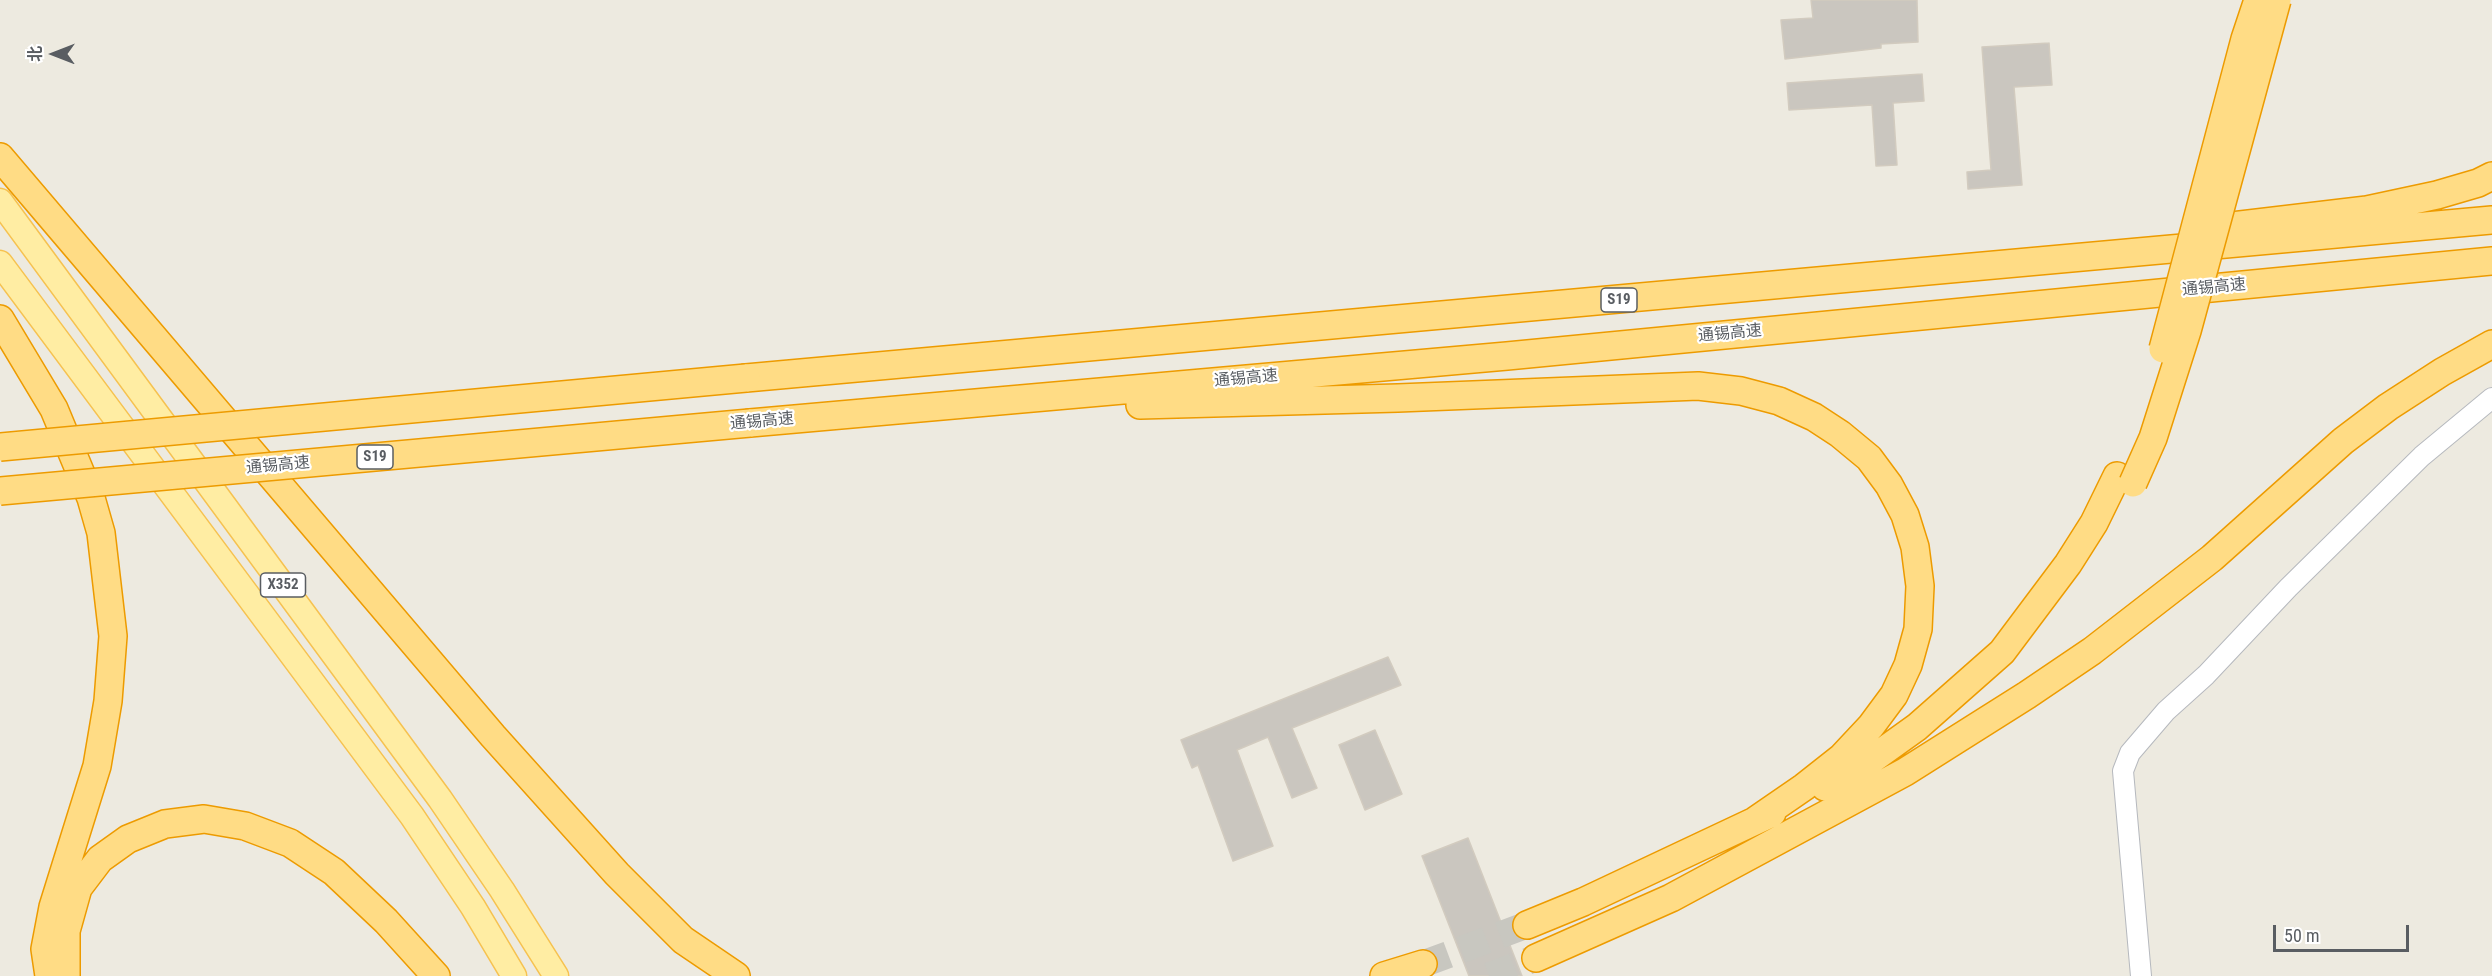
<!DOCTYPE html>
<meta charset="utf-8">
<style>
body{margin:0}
#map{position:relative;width:2492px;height:976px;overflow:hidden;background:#edeae0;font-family:"Roboto Condensed","Noto Sans SC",sans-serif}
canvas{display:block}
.north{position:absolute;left:24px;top:24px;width:60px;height:60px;-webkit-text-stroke:4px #fff;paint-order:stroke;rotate:270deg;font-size:16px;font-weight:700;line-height:24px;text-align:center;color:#595d62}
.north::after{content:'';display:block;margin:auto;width:21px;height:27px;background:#595d62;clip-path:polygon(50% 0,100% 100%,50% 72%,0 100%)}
.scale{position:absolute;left:2273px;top:925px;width:136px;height:27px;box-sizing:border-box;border:3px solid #595d62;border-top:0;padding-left:8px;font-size:18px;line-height:21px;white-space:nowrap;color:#595d62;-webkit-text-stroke:4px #fff;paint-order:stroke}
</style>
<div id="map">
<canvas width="2492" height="976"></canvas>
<div class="north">北</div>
<div class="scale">50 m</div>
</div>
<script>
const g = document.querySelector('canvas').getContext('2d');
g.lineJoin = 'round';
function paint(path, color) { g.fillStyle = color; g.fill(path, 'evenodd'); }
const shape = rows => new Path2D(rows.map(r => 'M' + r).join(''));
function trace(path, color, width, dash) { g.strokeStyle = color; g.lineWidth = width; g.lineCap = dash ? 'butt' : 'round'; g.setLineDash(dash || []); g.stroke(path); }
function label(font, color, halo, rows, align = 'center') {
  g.font = font + ' "Roboto Condensed","Noto Sans SC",sans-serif'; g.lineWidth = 4.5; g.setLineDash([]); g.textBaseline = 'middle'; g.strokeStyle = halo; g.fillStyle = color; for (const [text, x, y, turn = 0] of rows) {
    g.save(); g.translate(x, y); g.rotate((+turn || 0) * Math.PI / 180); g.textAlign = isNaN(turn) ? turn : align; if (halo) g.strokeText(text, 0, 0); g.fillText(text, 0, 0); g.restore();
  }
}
const building = shape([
 [1811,0,1917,0,1918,42,1881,44,1881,48,1785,59,1781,20,1813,18,1811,0],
 [2049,43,2052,85,2014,87,2022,185,1968,189,1967,172,1991,170,1982,47,2049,43],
 [1922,74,1924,101,1893,103,1897,165,1876,166,1872,105,1789,110,1787,83,1922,74],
 [1388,657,1401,685,1292,728,1317,788,1292,798,1268,737,1237,750,1273,846,1233,861,1198,765,1192,768,1181,740,1388,657],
 [1375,730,1402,794,1365,810,1339,745,1375,730],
 [1468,838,1522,976,1469,976,1422,856,1468,838]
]);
paint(building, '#cac6bf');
trace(building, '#d2cbbf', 1.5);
trace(shape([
 [1423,964,1527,925],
 [1489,976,1536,958]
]), '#c8c7c0', 27, [27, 14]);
const minor = shape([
 [2141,976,2123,771,2130,753,2166,711,2206,675,2288,588,2422,456,2492,398]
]);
const major = shape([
 [0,201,440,799,502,890,556,976],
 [0,263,412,816,473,907,514,976]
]);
const highway = shape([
 [0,157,493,736,617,874,683,940,736,976],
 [2232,226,2367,210,2437,195,2478,183,2492,176],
 [0,319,54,409,91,498,101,533,113,636,108,701,97,766,53,907,45,949,49,976],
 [746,378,2492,220],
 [1140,405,1398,398,1698,386,1741,391,1779,401,1814,417,1840,434,1869,458,1889,485,1905,515,1915,547,1920,586,1918,629,1908,665,1894,695,1871,726,1842,757,1804,787,1756,820],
 [750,423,1507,356,2492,261],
 [1825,787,1871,760,1917,727,2002,652,2068,564,2094,523,2117,476],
 [1527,925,1583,902,1772,813],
 [1536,958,1671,898,1905,772,2027,695,2092,651,2212,558,2343,441,2388,407,2442,372,2492,344],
 [66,976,66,931,78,888,100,859,128,839,165,824,204,819,245,826,290,843,334,872,386,921,436,976],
 [1384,976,1423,964]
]);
trace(minor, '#b6b9be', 22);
trace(major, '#f6c250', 27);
trace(highway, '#ed9b00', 30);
trace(minor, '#fff', 20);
trace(major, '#ffeda3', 24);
trace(highway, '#ffdc85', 27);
const highwayBridge = shape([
 [2163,349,2245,39,2258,0],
 [0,447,746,378],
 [2133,483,2153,438,2187,331,2277,0],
 [0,491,750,423]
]);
trace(highwayBridge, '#ed9b00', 30, []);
trace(highwayBridge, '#ffdc85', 27);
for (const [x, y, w] of [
 [1619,300,36],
 [375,457,36],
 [283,585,45]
]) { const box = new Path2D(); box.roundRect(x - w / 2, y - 12, w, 24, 4.5); g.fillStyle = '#fff'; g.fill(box); trace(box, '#595d62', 1.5); }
label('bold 15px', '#595d62', null, [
 ["S19",1619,300],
 ["S19",375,457],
 ["X352",283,585]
]);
label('16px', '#595d62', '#fff', [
 ["通锡高速",2214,288,-5],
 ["通锡高速",1730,334,-5],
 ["通锡高速",1246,379,-5],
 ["通锡高速",762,422,-5],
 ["通锡高速",278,466,-5]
]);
</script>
